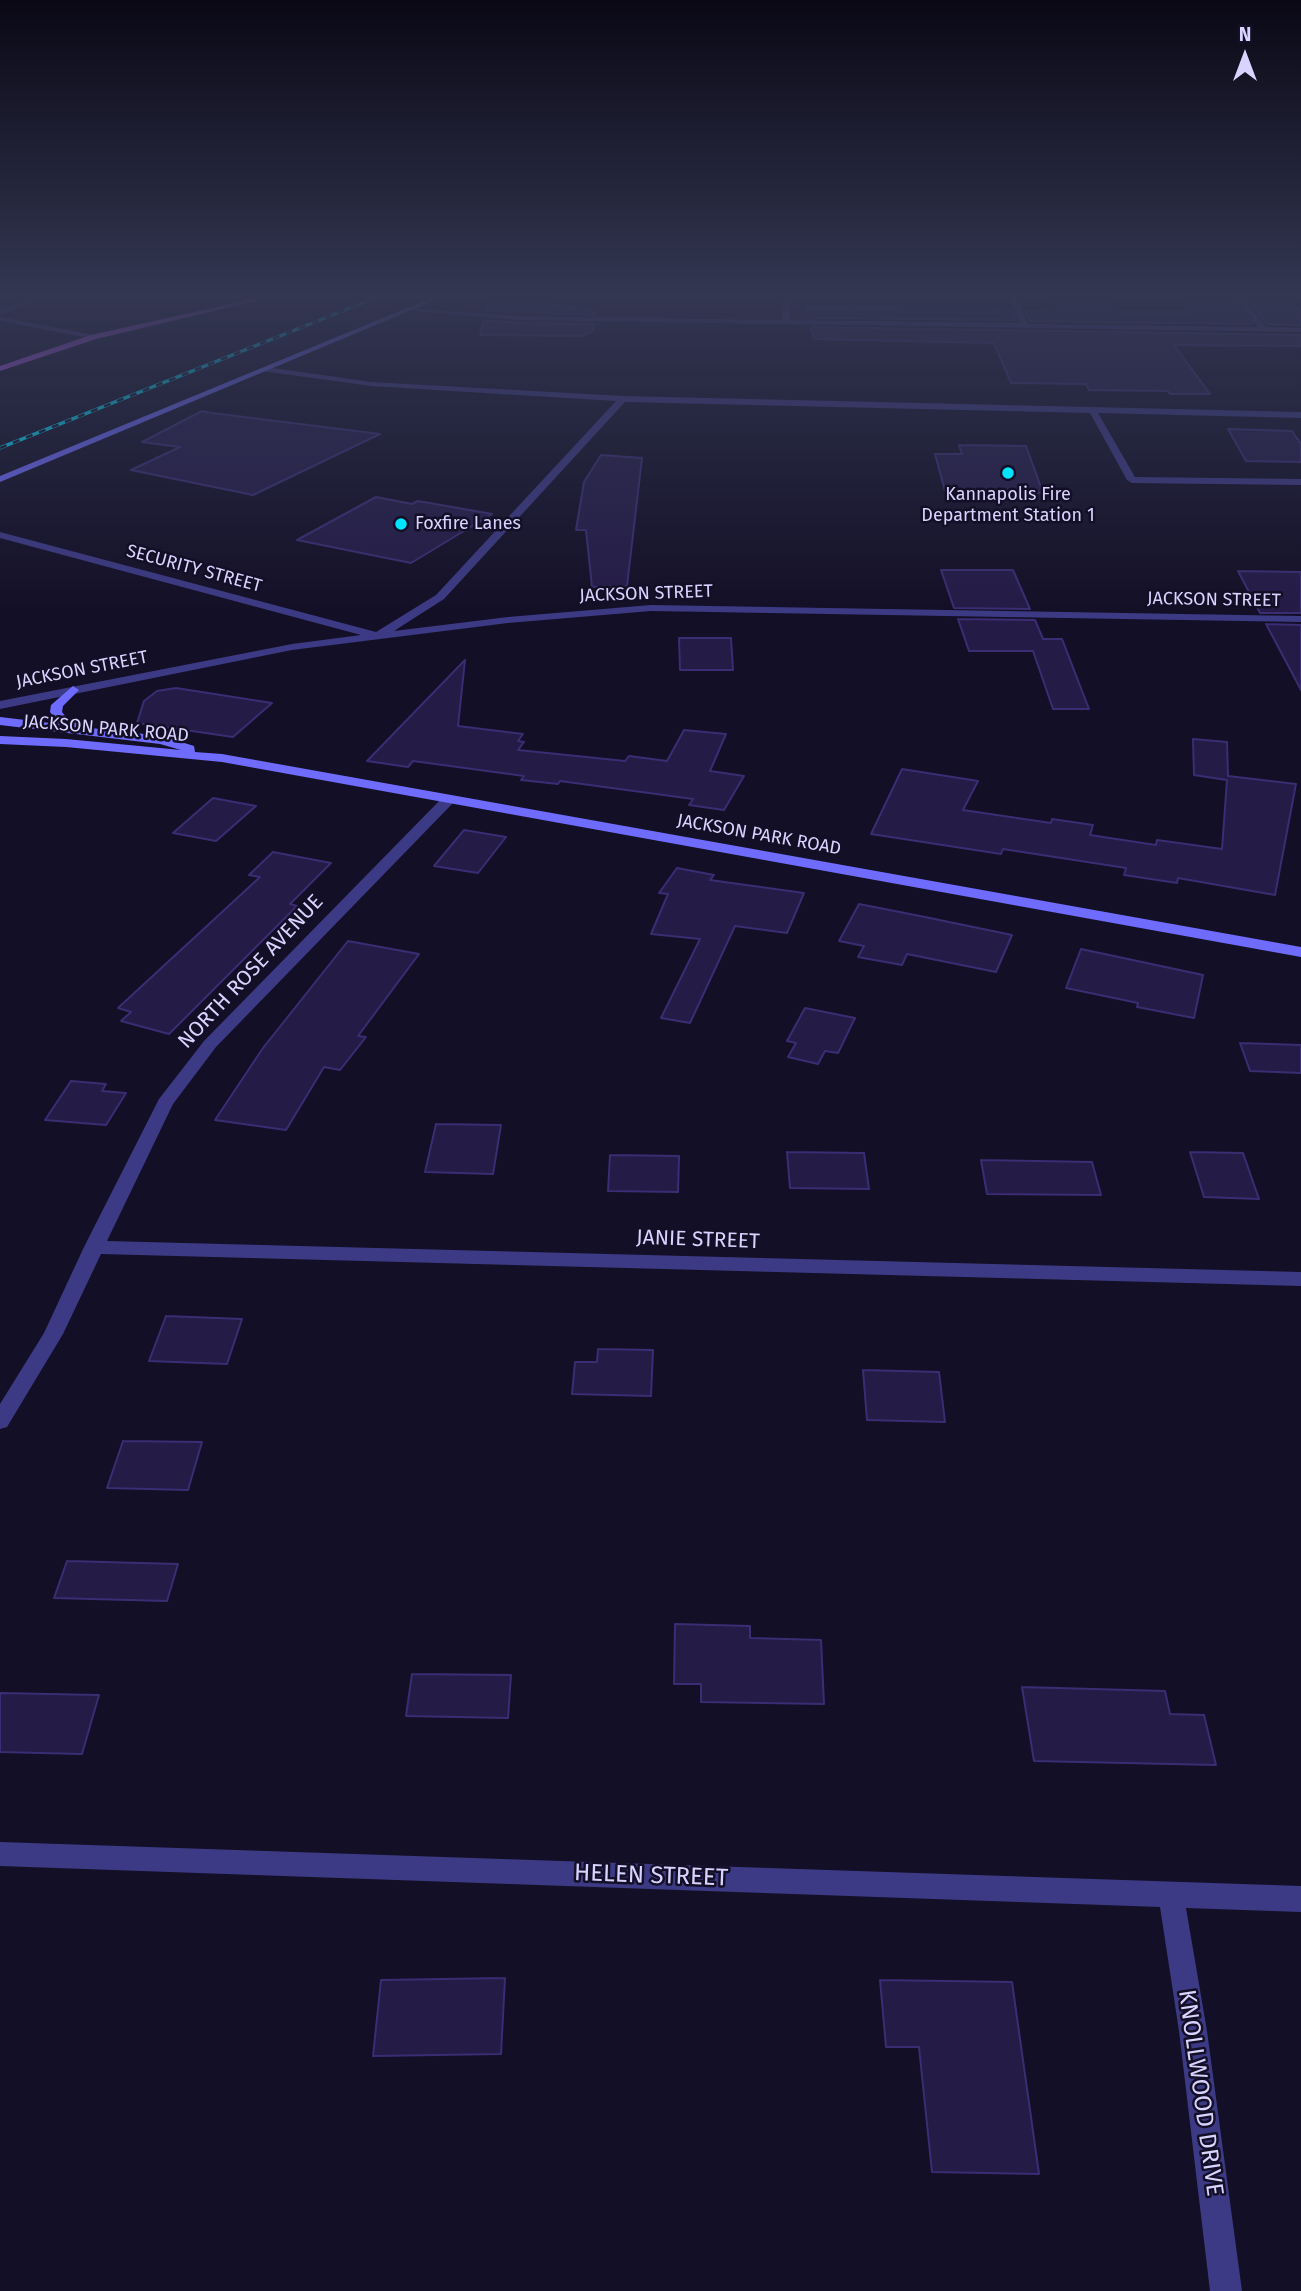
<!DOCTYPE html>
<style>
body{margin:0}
#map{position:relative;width:1301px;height:2291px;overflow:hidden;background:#130f26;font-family:"Fira Sans",sans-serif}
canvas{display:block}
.north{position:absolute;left:1210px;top:21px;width:70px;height:70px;-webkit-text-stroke:5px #130f26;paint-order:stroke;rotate:0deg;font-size:19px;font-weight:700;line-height:28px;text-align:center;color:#d9d4ff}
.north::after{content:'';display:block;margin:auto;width:24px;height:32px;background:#d9d4ff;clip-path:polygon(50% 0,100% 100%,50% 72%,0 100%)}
</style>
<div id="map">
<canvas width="1301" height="2291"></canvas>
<div class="north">N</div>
</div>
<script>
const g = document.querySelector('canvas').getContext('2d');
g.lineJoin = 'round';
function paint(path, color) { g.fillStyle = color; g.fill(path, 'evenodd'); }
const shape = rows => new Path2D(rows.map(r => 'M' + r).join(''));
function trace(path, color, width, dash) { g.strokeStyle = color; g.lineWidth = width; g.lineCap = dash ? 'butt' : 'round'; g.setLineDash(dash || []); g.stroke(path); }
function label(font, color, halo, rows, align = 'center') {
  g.font = font + ' "Fira Sans",sans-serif'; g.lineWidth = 5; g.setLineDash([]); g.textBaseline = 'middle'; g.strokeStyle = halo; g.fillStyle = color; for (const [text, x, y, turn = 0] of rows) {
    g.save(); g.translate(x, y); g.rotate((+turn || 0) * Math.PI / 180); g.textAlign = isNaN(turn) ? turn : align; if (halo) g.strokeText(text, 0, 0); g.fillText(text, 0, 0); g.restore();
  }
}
const building = shape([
 [491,296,595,311,595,315,486,311,491,296],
 [1178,296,1232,296,1253,324,1030,321,1025,311,1060,310,1055,302,1109,302,1116,312,1190,312,1178,296],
 [1244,296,1285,296,1301,312,1301,325,1267,324,1244,296],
 [807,307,986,309,1013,311,1017,320,810,318,807,307],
 [484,320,518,323,594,324,593,331,582,336,480,335,484,320],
 [811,327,1301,335,1301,346,1174,345,1210,394,1170,394,1168,391,1089,390,1086,384,1011,383,994,343,814,339,811,327],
 [202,411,212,413,380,434,253,495,131,470,180,447,142,442,202,411],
 [1228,429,1292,431,1301,444,1301,462,1246,461,1228,429],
 [959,445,1026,446,1043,493,945,491,935,454,962,454,959,445],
 [601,455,642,458,627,586,592,587,586,530,576,530,584,482,601,455],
 [376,497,412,504,418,501,492,514,411,563,297,540,376,497],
 [941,570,1013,570,1030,609,954,608,941,570],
 [1238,571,1301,572,1301,613,1260,613,1238,571],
 [958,619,1035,620,1043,639,1062,639,1089,709,1053,709,1033,651,969,651,958,619],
 [1266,624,1301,625,1301,690,1266,624],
 [679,638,731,638,733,670,680,670,679,638],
 [465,660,458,726,523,734,518,741,524,742,518,750,625,761,629,756,667,761,684,730,726,734,710,771,744,776,724,810,689,805,693,799,560,781,558,784,521,780,524,776,413,761,408,767,367,761,465,660],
 [176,688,272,703,233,737,137,723,144,701,157,691,176,688],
 [1193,739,1227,742,1228,776,1296,784,1275,895,1178,878,1177,883,1124,875,1126,868,1003,849,1001,854,871,834,902,769,978,781,963,810,1051,823,1052,819,1093,825,1090,835,1156,845,1157,840,1222,849,1227,780,1194,775,1193,739],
 [213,798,256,806,216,841,173,833,213,798],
 [464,830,506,837,478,873,434,866,464,830],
 [273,852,331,863,290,904,297,906,169,1034,121,1021,131,1012,118,1008,260,877,249,875,273,852],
 [677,868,714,875,710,880,804,893,787,933,735,926,690,1023,661,1018,700,939,651,934,668,894,659,893,677,868],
 [859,904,925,917,1012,935,996,972,907,954,902,965,858,957,864,946,839,941,859,904],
 [348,941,419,954,358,1036,366,1037,340,1070,324,1067,286,1130,215,1120,263,1048,348,941],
 [1081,949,1203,975,1194,1018,1137,1007,1138,1003,1066,988,1081,949],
 [805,1008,855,1018,838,1053,825,1051,818,1064,788,1057,796,1043,787,1041,805,1008],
 [1240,1043,1301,1045,1301,1073,1250,1071,1240,1043],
 [71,1081,106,1084,102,1091,126,1093,106,1125,45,1120,71,1081],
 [436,1124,501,1125,493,1174,425,1172,436,1124],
 [787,1152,864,1153,869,1189,790,1188,787,1152],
 [1190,1152,1243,1153,1259,1199,1204,1197,1190,1152],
 [610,1155,679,1156,678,1192,608,1191,610,1155],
 [981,1160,1092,1162,1101,1195,987,1194,981,1160],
 [166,1316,242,1319,227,1364,149,1361,166,1316],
 [598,1349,653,1350,651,1396,572,1394,575,1362,597,1362,598,1349],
 [863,1370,939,1372,945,1422,867,1420,863,1370],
 [123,1441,202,1442,188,1490,107,1488,123,1441],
 [67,1561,178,1564,167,1601,54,1598,67,1561],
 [675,1624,750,1626,750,1638,821,1640,824,1704,701,1702,701,1684,674,1684,675,1624],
 [412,1674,511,1675,508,1718,406,1716,412,1674],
 [1022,1687,1165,1691,1170,1714,1204,1715,1216,1765,1034,1761,1022,1687],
 [0,1693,99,1695,82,1754,0,1752,0,1693],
 [505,1978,501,2054,373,2056,381,1980,505,1978],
 [880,1980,1012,1982,1039,2174,932,2172,919,2047,886,2047,880,1980]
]);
paint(building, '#241b47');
trace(building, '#3b2d73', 2);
paint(shape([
 [41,296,50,296,0,315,0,310,41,296],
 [782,296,790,296,790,320,1021,323,1009,296,1016,296,1028,324,1258,327,1234,296,1241,296,1266,327,1301,328,1301,332,518,320,402,310,406,308,518,316,782,320,782,296],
 [0,317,94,335,98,337,94,339,0,321,0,317],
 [265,367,371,382,623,396,1301,412,1301,418,1098,413,1135,477,1301,479,1301,485,1132,483,1127,480,1090,413,625,402,444,599,394,631,508,617,651,605,1301,616,1301,622,651,611,508,623,292,650,0,709,0,701,292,644,361,635,0,538,0,532,376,632,436,595,616,401,371,386,262,371,265,367],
 [449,795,454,796,454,802,216,1047,173,1104,107,1241,1301,1272,1301,1286,101,1254,63,1334,7,1427,0,1429,0,1404,44,1333,84,1247,159,1099,204,1041,444,796,449,795],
 [0,1842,1301,1886,1301,1912,1186,1908,1207,2031,1242,2291,1210,2291,1179,2031,1160,1907,0,1866,0,1842]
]), '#3d3a85');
paint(shape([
 [436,296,445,296,0,482,0,476,436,296],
 [73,686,79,690,63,706,62,712,68,719,80,723,82,727,162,736,194,746,195,752,222,754,1301,947,1301,957,222,762,66,747,0,744,0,736,66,739,181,750,160,744,0,725,0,717,59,724,50,712,51,705,73,686]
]), '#6f6bff');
paint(shape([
 [266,296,277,296,96,339,0,371,0,366,91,335,266,296]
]), '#c25bff');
const rail = shape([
 [0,448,380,296]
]);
trace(rail, '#00e5ff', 3.5);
trace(rail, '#130f26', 2.5, [7]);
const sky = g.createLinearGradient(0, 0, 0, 616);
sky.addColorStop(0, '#0a0815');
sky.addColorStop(0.48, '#333752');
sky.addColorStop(1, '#33375200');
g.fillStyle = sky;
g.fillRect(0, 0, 1301, 616);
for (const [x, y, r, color] of [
 [1008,473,7,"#00e5ff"],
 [401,524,7,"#00e5ff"]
]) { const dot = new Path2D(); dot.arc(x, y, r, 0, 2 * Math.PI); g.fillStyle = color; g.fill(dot); trace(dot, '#130f26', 2.5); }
label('18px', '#d9d4ff', '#130f26', [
 ["Kannapolis Fire",1008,495],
 ["Department Station 1",1008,516],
 ["Foxfire Lanes",415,524,"left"]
]);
label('18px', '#d9d4ff', '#130f26', [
 ["SECURITY STREET",194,569,15],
 ["JACKSON STREET",646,594,-2],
 ["JACKSON STREET",1214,600,1],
 ["JACKSON STREET",82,670,-11],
 ["JACKSON PARK ROAD",106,729,5],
 ["JACKSON PARK ROAD",759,835,10]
]);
label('21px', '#d9d4ff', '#130f26', [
 ["NORTH ROSE AVENUE",251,972,-47],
 ["JANIE STREET",698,1240,2]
]);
label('24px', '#d9d4ff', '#130f26', [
 ["HELEN STREET",651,1876,2],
 ["KNOLLWOOD DRIVE",1200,2093,82]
]);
</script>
